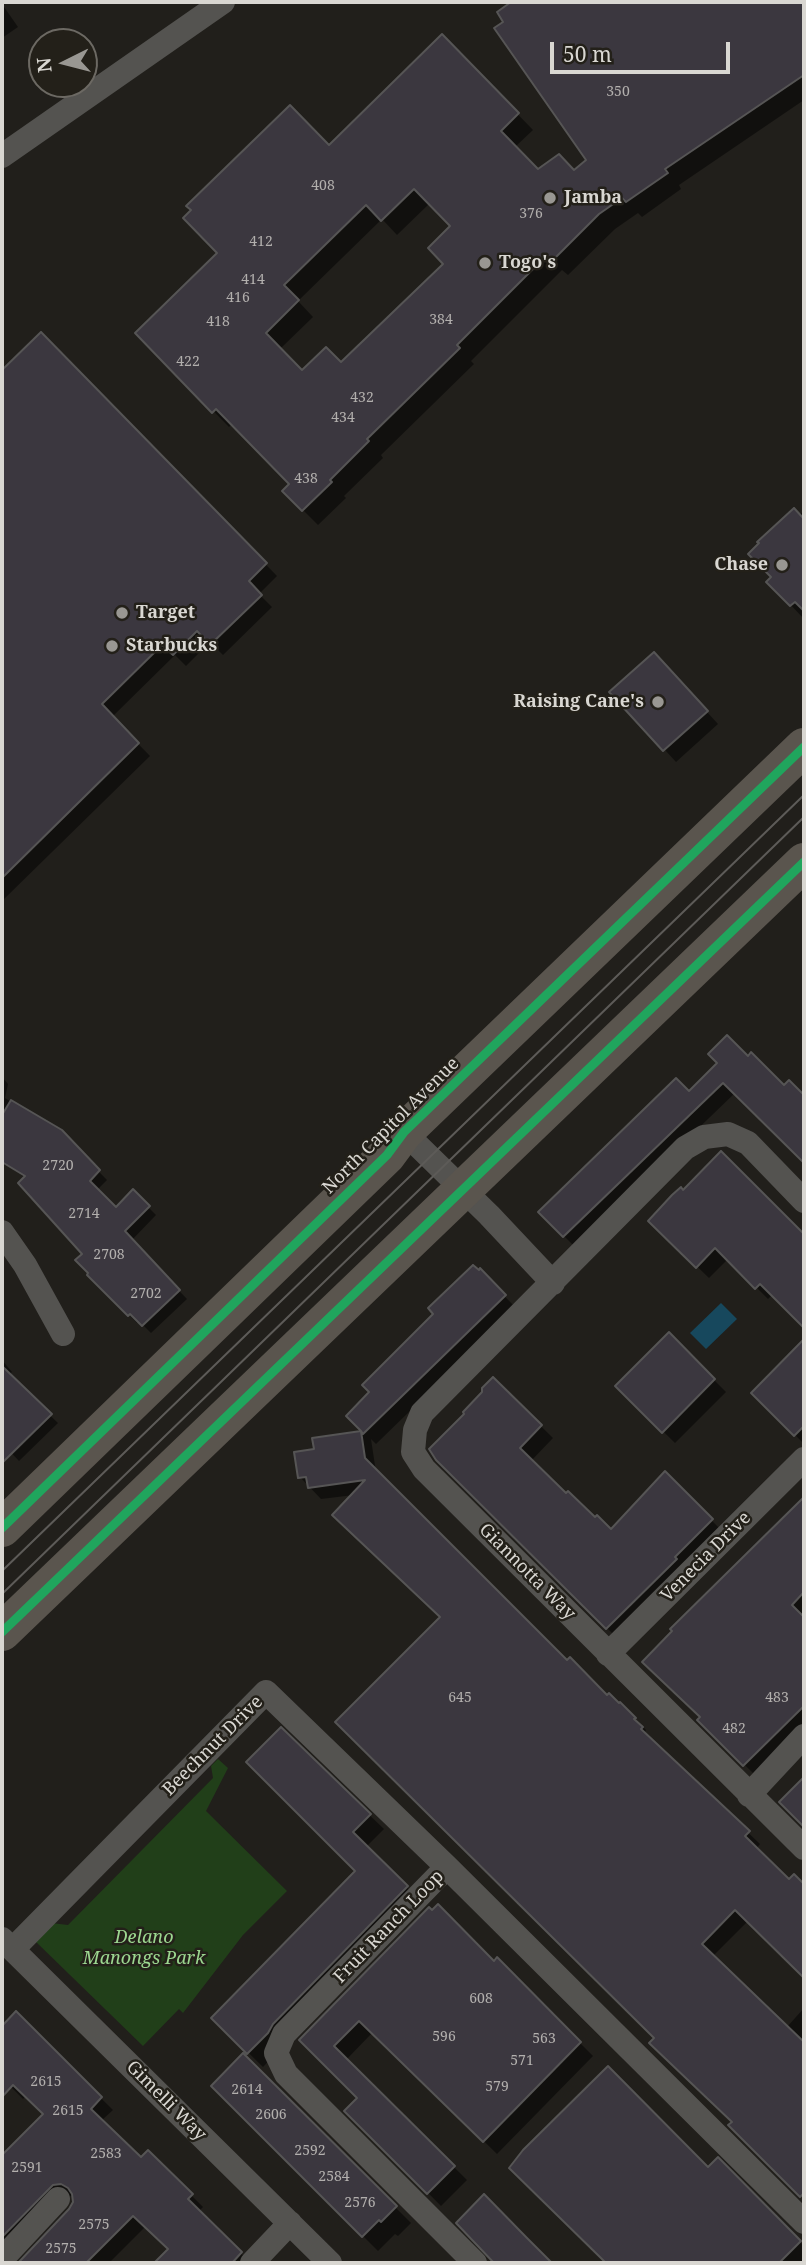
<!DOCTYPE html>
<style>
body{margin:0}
#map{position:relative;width:806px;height:2265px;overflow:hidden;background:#211f1b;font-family:"Noto Serif",serif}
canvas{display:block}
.frame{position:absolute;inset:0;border:4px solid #d9d7d2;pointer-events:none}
.north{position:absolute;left:28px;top:28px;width:70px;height:70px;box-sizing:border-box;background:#232019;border:2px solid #6c6963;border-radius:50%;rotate:264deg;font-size:19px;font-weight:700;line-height:28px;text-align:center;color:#d9d7d2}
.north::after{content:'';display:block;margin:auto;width:24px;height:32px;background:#999792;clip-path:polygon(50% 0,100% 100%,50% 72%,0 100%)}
.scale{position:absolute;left:550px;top:42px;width:180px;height:32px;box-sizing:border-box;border:4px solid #d9d7d2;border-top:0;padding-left:9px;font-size:21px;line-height:24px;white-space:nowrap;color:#d9d7d2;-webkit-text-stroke:5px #232019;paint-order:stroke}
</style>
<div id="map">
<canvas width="806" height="2265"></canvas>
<div class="frame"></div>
<div class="north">N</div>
<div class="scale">50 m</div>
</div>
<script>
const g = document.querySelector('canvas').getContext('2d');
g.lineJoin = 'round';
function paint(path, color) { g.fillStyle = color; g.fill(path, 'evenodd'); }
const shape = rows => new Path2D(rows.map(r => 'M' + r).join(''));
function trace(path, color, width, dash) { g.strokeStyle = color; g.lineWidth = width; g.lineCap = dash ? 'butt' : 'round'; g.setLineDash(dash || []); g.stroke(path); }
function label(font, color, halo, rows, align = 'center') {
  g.font = font + ' "Noto Serif",serif'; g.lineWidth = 5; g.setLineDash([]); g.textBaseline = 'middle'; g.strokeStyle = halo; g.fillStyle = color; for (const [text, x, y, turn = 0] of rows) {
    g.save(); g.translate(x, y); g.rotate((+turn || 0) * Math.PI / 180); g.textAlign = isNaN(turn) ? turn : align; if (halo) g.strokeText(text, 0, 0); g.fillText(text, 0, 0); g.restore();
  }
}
paint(shape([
 [218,1759,228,1768,206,1811,287,1891,243,1935,183,2013,179,2009,143,2046,34,1940,51,1923,68,1925,213,1778,211,1766]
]), '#213f19');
paint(shape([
 [721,1303,737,1319,706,1349,690,1333]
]), '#17485d');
paint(shape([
 [536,2,804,2,804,100,679,185,681,189,642,217,638,213,615,229,568,275,562,270,471,361,474,364,381,455,383,458,344,496,346,498,318,525,284,491,291,485,232,424,229,427,137,333,442,36,533,130,515,147,538,171,574,172,589,161,525,9],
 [430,203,453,226,445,264,341,364,302,372,280,349,313,317,298,301,382,219,397,235],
 [2,4,18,27,2,38],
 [41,334,277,576,259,594,272,607,223,655,210,642,186,666,175,655,112,717,150,756,2,901,2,372],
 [804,510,804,619,769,582,773,577,799,516],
 [665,666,718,724,676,762,612,692],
 [719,1063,784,1088,789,1083,804,1098,804,1161,735,1093,575,1247,540,1212,689,1093],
 [2,1077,8,1084,5,1098,60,1132,107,1180,97,1190,116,1209,133,1192,156,1215,131,1241,187,1299,151,1333,139,1321,137,1323,77,1261,84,1254,26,1178,2,1162],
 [721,1153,804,1236,804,1326,773,1294,768,1299,728,1259,709,1278,650,1221],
 [480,1271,516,1308,376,1444,371,1439,376,1472,567,1662,607,1697,620,1704,646,1730,645,1732,652,1741,760,1844,756,1849,789,1881,794,1876,804,1886,804,1976,748,1921,713,1956,787,2027,804,2008,804,2199,730,2125,734,2122,657,2038,442,1617,413,1587,411,1589,335,1515,354,1495,321,1499,300,1477,316,1451,314,1440,364,1432],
 [669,1335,726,1392,675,1443,617,1386],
 [804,1340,804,1444,754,1393],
 [2,1360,12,1372,8,1375,58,1423,19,1461,2,1443],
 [493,1379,553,1438,531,1461,595,1520,611,1531,665,1473,723,1532,618,1639,437,1458],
 [804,1499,804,1726,755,1775,699,1720,784,1520],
 [281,1730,384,1829,366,1847,421,1901,263,2067,213,2018,357,1871],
 [497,1960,593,2056,497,2154,373,2032,346,2060,467,2180,441,2206,347,2111,360,2098,302,2040],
 [16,2014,113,2110,101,2121,141,2160,148,2152,203,2207,198,2212,251,2263,158,2263,170,2249,146,2226,109,2263,21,2263,71,2209,74,2195,59,2200,2,2262,2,2158,45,2114,26,2096,23,2099,2,2078,2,2028],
 [243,2055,411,2223,398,2236,395,2234,378,2251,213,2086],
 [718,2160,804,2246,804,2261,802,2263,608,2263,511,2168,708,2170]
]), '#0007');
const building = shape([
 [511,2,804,2,804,75,665,169,668,173,626,202,622,198,599,214,552,261,546,256,457,345,460,348,367,439,369,441,330,480,332,482,302,511,282,491,289,484,216,409,212,413,135,333,217,253,183,218,191,210,186,206,290,105,329,145,442,34,519,113,501,131,538,169,559,154,574,170,586,160,494,28,503,22,497,12,511,2],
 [414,189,450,226,428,248,443,264,341,362,326,347,302,370,266,333,299,300,284,285,366,205,381,221,414,189],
 [41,332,267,563,249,581,262,595,210,645,197,631,173,655,162,645,102,704,139,743,2,878,2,370,41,332],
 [794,508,804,519,804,611,795,602,790,606,766,582,771,577,748,554,759,543,757,542,794,508],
 [654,652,708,711,663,751,609,692,654,652],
 [727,1035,748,1056,751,1052,784,1085,789,1080,804,1095,804,1163,723,1083,563,1237,538,1212,676,1078,689,1091,717,1063,708,1054,727,1035],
 [11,1100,62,1130,100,1170,90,1181,116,1207,133,1189,150,1206,125,1231,180,1290,142,1326,130,1314,128,1316,87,1275,88,1273,75,1260,82,1254,18,1183,25,1176,2,1162,2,1115,11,1100],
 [721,1151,804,1234,804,1328,760,1284,755,1289,715,1248,696,1268,648,1221,672,1195,681,1187,683,1190,721,1151],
 [473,1265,479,1270,480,1268,506,1295,363,1434,361,1431,365,1458,567,1660,570,1657,607,1695,609,1693,619,1703,620,1702,636,1718,634,1719,643,1727,641,1729,750,1831,745,1836,789,1879,794,1874,804,1884,804,1978,735,1910,702,1944,804,2042,804,2193,800,2197,728,2125,732,2122,649,2043,654,2038,335,1722,440,1617,332,1515,365,1480,308,1488,306,1477,298,1478,294,1452,314,1449,312,1438,361,1431,346,1416,369,1392,362,1385,433,1314,428,1308,473,1265],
 [669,1332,715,1379,662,1433,615,1386,669,1332],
 [804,1339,804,1426,794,1436,751,1393,804,1339],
 [2,1366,52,1414,2,1463,2,1366],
 [493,1377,542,1425,520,1448,566,1493,568,1491,595,1517,597,1515,611,1529,665,1471,713,1519,675,1557,677,1559,606,1629,436,1460,429,1449,464,1414,463,1412,482,1392,482,1388,493,1377],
 [804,1497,804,1592,792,1605,804,1617,804,1706,743,1766,697,1720,700,1717,642,1662,672,1631,670,1629,804,1497],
 [281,1727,371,1814,353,1832,408,1886,273,2024,268,2033,247,2054,211,2018,355,1871,246,1762,281,1727],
 [804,1777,804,1827,779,1802,804,1777],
 [438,1904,494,1961,497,1957,581,2042,483,2142,359,2021,334,2046,455,2166,427,2194,344,2111,357,2098,299,2040,429,1907,432,1910,438,1904],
 [16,2011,102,2097,91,2109,141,2157,148,2150,193,2194,188,2199,242,2252,232,2263,154,2263,168,2249,133,2216,86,2263,18,2263,69,2209,73,2202,72,2194,68,2188,61,2184,53,2185,2,2237,2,2155,43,2114,13,2085,2,2097,2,2026,16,2011],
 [243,2053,397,2206,381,2222,379,2220,362,2237,211,2086,243,2053],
 [608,2066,708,2167,718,2157,801,2241,779,2263,606,2263,509,2168,523,2150,608,2066],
 [484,2194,526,2237,552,2263,494,2263,456,2223,484,2194]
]);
paint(building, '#3b373f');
trace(building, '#565555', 2);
trace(shape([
 [2,156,223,2],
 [404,1132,489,1215,553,1283],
 [804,1201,748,1143,728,1134,704,1137,685,1148,422,1413,415,1430,413,1452,424,1469,804,1848],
 [2,1232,25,1265,63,1334],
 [608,1654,804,1459],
 [749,1795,804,1736],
 [447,1867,284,2034,276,2053,286,2074,475,2263],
 [2,1939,330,2263],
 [13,1949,266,1692,447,1867,804,2222],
 [2,2259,58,2199],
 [252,2263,290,2223]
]), '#545350', 24);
trace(shape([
 [2,1528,387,1155,404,1132,804,747],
 [2,1632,804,862]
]), '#5a554e', 38);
trace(shape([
 [2,1571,804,795],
 [2,1594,804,817]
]), '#5d5b58', 2);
trace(shape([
 [2,1528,387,1155,404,1132,804,747],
 [2,1632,804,862]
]), '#20a55d', 9);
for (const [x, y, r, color] of [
 [550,198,7,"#999792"],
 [485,263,7,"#999792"],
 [782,565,7,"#999792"],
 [122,613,7,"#999792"],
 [112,646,7,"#999792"],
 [658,702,7,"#999792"]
]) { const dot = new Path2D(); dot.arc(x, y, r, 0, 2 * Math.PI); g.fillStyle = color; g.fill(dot); trace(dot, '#232019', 2.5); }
label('14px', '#b2afad', null, [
 ["350",618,92],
 ["408",323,186],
 ["376",531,214],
 ["412",261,242],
 ["414",253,280],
 ["416",238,298],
 ["384",441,320],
 ["418",218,322],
 ["422",188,362],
 ["432",362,398],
 ["434",343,418],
 ["438",306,479],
 ["2720",58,1166],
 ["2714",84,1214],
 ["2708",109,1255],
 ["2702",146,1294],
 ["645",460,1698],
 ["483",777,1698],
 ["482",734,1729],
 ["608",481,1999],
 ["596",444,2037],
 ["563",544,2039],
 ["571",522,2061],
 ["2615",46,2082],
 ["579",497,2087],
 ["2614",247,2090],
 ["2615",68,2111],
 ["2606",271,2115],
 ["2592",310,2151],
 ["2583",106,2154],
 ["2591",27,2168],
 ["2584",334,2177],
 ["2576",360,2203],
 ["2575",94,2225],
 ["2575",61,2249]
]);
label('bold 18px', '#d9d7d2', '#232019', [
 ["Jamba",564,198],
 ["Togo's",499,263],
 ["Chase",768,565,"right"],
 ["Target",136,613],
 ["Starbucks",126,646],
 ["Raising Cane's",644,702,"right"]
], 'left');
label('18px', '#d9d7d2', '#232019', [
 ["North Capitol Avenue",391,1126,-45],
 ["Venecia Drive",706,1557,-45],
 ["Giannotta Way",527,1572,45],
 ["Beechnut Drive",213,1746,-45],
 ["Fruit Ranch Loop",389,1927,-46],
 ["Gimelli Way",166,2101,45]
]);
label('italic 18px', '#9cd790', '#232019', [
 ["Delano",144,1938],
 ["Manongs Park",144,1959]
]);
</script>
